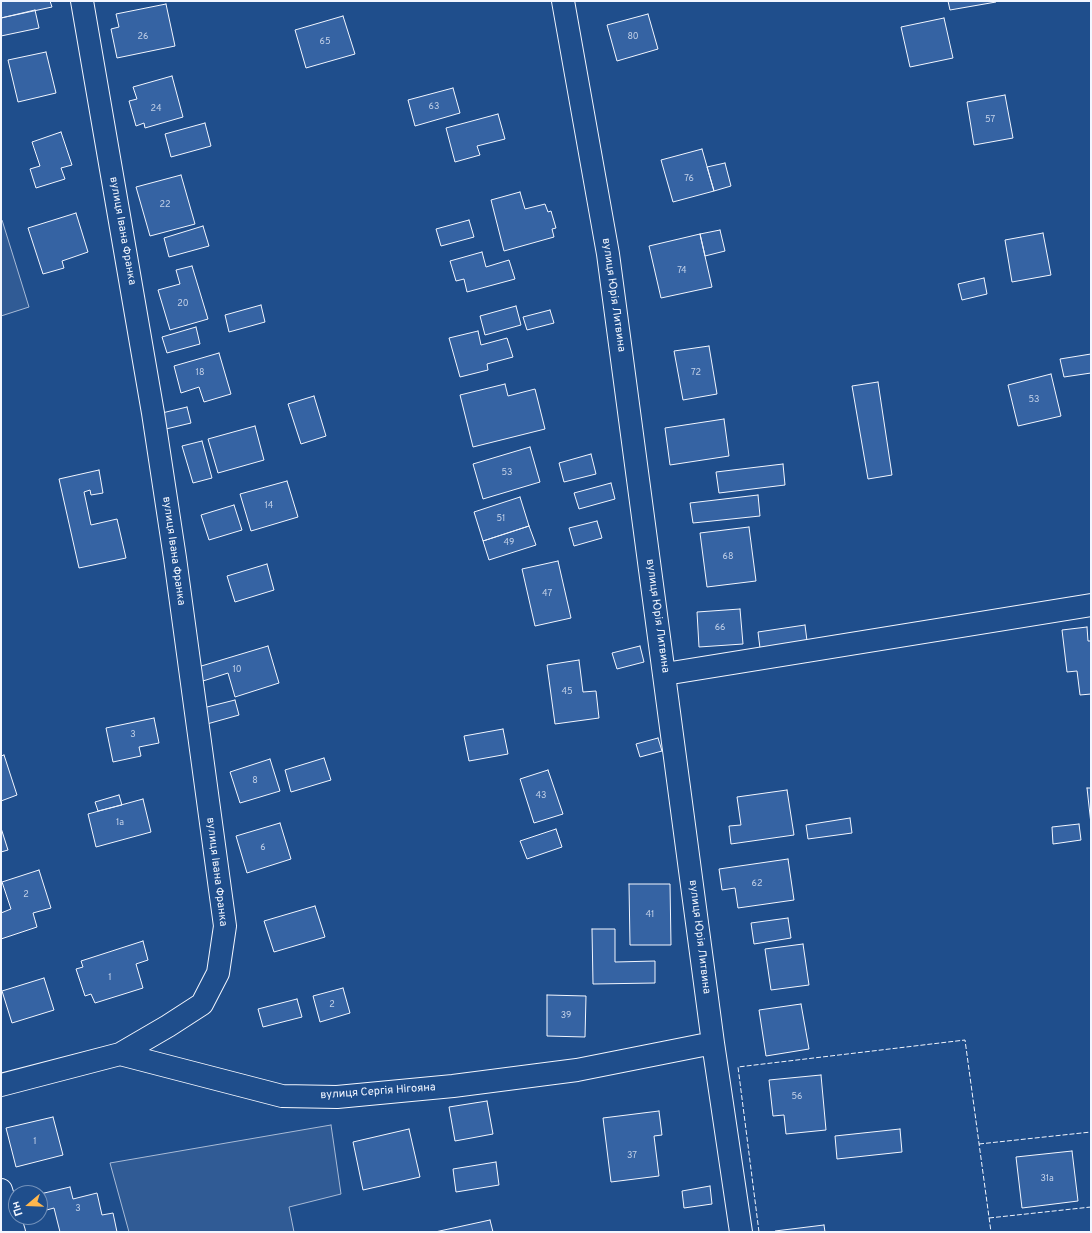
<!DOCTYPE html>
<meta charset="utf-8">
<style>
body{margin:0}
#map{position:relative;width:1092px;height:1233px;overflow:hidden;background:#1f4e8c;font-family:Overpass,sans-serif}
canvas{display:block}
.frame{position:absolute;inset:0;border:2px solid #f2f6ff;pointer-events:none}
.north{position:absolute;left:8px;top:1185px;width:40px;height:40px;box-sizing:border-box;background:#1f4e8c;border:1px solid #7391ba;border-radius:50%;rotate:251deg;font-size:11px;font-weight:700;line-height:16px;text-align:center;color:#f2f6ff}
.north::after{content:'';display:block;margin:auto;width:14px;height:18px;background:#ffb74d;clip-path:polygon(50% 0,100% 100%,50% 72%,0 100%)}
</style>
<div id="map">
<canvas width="1092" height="1233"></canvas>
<div class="frame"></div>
<div class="north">Пн</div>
</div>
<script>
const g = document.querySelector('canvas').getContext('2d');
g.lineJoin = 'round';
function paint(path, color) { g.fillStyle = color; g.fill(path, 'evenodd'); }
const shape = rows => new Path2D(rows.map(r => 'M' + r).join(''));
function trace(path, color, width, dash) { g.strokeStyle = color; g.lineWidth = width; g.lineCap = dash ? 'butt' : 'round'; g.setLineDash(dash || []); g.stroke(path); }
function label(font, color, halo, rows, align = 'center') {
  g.font = font + ' Overpass,sans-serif'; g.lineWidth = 3; g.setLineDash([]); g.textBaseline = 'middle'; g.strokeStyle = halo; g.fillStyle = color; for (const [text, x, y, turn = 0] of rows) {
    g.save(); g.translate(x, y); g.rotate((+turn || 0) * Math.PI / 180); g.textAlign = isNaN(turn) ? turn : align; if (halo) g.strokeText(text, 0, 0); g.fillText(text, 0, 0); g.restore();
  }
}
const built = shape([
 [1,220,2,220,29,307,1,316,1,220],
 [331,1125,341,1194,289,1207,294,1232,129,1232,110,1163,331,1125]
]);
paint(built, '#305b95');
trace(built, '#a8bbd7', 1);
const building = shape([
 [1,1,50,1,52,7,1,18,1,1],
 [948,1,996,1,996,2,950,10,948,1],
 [166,4,175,46,117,58,111,29,119,27,116,14,166,4],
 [35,10,39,28,1,36,1,18,35,10],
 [648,14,658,49,617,61,607,25,648,14],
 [343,16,355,54,306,68,295,30,343,16],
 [944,18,953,58,910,67,901,27,944,18],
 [46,52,56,93,18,102,8,60,46,52],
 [172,76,183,117,145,128,144,123,136,126,129,101,137,99,133,87,172,76],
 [453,88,460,113,415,126,408,100,453,88],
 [1005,95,1013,138,974,145,967,102,1005,95],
 [498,114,505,139,477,146,480,155,455,162,446,128,498,114],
 [205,123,211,146,171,157,165,134,205,123],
 [61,132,72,165,61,168,65,179,36,188,30,169,40,166,32,142,61,132],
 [702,149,714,191,673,202,661,160,702,149],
 [725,163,731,186,714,191,707,167,725,163],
 [181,175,195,224,150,236,136,187,181,175],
 [520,192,525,209,545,204,548,212,551,211,556,228,552,229,554,237,504,251,491,200,520,192],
 [76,213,88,252,62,261,64,268,43,274,28,228,76,213],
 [469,220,474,237,441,246,436,229,469,220],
 [203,226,209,246,169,257,164,238,203,226],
 [720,230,725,251,705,256,700,234,720,230],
 [1043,233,1051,275,1012,282,1005,240,1043,233],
 [700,234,712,287,661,298,649,246,700,234],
 [482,252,486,267,509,260,515,279,467,292,464,279,456,281,450,261,482,252],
 [192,266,208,319,170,330,158,290,180,284,176,270,192,266],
 [984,278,987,294,962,300,958,284,984,278],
 [261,305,265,322,229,332,225,315,261,305],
 [516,306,521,325,485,335,480,316,516,306],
 [550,310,554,323,527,330,523,317,550,310],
 [196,327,200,344,167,353,162,337,196,327],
 [478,331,481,345,507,338,513,357,487,364,488,370,460,377,449,338,478,331],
 [709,346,717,394,683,400,674,351,709,346],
 [219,353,231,394,204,402,199,387,181,393,174,366,219,353],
 [1091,354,1091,373,1064,377,1060,359,1091,354],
 [1051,374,1061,416,1018,426,1008,385,1051,374],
 [878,382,892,475,868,479,852,386,878,382],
 [505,384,508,396,535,389,545,429,473,447,460,395,505,384],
 [314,396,326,436,301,444,288,404,314,396],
 [187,407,191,423,166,429,162,413,187,407],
 [724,419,729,456,670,465,665,428,724,419],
 [255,426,264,460,218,473,208,439,255,426],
 [202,441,212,478,193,483,182,446,202,441],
 [530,447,540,482,483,499,473,464,530,447],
 [591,454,596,474,564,482,559,463,591,454],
 [783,464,785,485,719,493,716,472,783,464],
 [99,470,103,493,91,495,90,490,84,492,91,525,117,519,126,558,79,568,59,479,99,470],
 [287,481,298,517,251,531,240,494,287,481],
 [611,483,615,499,579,509,574,493,611,483],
 [758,495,760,516,693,523,690,503,758,495],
 [520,497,529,526,483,541,474,512,520,497],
 [234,505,242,530,209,540,201,515,234,505],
 [597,521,602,538,574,546,569,528,597,521],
 [529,526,536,545,489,560,483,541,529,526],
 [749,527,756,581,707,587,700,533,749,527],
 [558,561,571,618,535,626,522,569,558,561],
 [267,564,274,590,235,602,227,576,267,564],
 [740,609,743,644,699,647,697,612,740,609],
 [805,625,807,641,760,648,758,632,805,625],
 [1087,627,1088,641,1091,641,1091,694,1080,695,1077,671,1067,672,1062,630,1087,627],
 [268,646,279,683,235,697,228,673,203,681,198,667,268,646],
 [640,646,644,662,617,669,612,653,640,646],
 [579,660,583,692,596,691,599,718,555,724,547,665,579,660],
 [235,700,239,715,207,724,203,708,235,700],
 [154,718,159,743,139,747,141,756,113,762,106,728,154,718],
 [503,729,508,754,469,761,464,736,503,729],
 [658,738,662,751,640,757,636,744,658,738],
 [4,755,17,795,1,801,1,756,4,755],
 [324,758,331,780,291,792,285,770,324,758],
 [270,759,280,791,240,803,230,772,270,759],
 [548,770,563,814,534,823,520,779,548,770],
 [1087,788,1091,788,1091,824,1087,788],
 [787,790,794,835,731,844,729,826,741,825,737,797,787,790],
 [119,795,122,805,98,811,95,802,119,795],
 [143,799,151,832,96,847,88,814,143,799],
 [850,818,852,833,808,839,806,825,850,818],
 [280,823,291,859,247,873,236,836,280,823],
 [1079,824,1081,840,1053,844,1052,827,1079,824],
 [1,828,8,850,1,852,1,828],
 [556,829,562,847,527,859,520,841,556,829],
 [788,859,794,900,738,908,735,888,722,890,719,869,788,859],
 [39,870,51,908,33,913,37,927,1,939,1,913,11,909,2,882,39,870],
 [629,884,670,884,671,945,630,945,629,884],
 [315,906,325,937,274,952,264,921,315,906],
 [788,918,791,938,754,944,751,923,788,918],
 [592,929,615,929,615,962,655,961,655,983,593,984,592,929],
 [143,941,148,960,136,964,143,988,95,1003,91,994,85,996,76,969,83,967,81,961,143,941],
 [803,944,809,985,771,990,765,949,803,944],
 [44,978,54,1010,12,1023,2,991,44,978],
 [343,988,350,1013,320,1022,313,996,343,988],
 [547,995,586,996,585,1037,547,1036,547,995],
 [297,999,302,1017,263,1027,258,1009,297,999],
 [801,1004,809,1049,766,1056,759,1010,801,1004],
 [821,1075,826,1130,786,1134,784,1115,773,1116,769,1080,821,1075],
 [487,1101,493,1134,455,1141,449,1107,487,1101],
 [659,1111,662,1135,654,1136,659,1176,611,1182,603,1118,659,1111],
 [53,1117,63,1155,16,1167,6,1128,53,1117],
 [409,1129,420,1177,363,1190,353,1142,409,1129],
 [900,1129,902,1152,837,1159,835,1136,900,1129],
 [1072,1151,1078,1201,1022,1208,1016,1157,1072,1151],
 [496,1162,499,1185,456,1192,453,1169,496,1162],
 [710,1186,712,1204,684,1208,682,1191,710,1186],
 [70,1187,73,1199,97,1193,102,1215,113,1213,117,1232,60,1232,54,1208,43,1211,40,1194,70,1187],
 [490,1220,493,1232,435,1232,490,1220],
 [824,1225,825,1232,775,1232,775,1231,824,1225]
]);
paint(building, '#3563a3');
trace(building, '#f2f6ff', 1);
const minor = shape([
 [82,1,153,413,175,558,225,926,218,973,202,1004,168,1026,120,1054],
 [563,1,608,254,713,1043,741,1232],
 [665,674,1091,605],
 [1,1085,120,1054,282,1096,337,1097,453,1086,577,1070,713,1043],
 [1,1190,14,1232]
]);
trace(minor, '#f2f6ff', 24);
trace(minor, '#1f4e8c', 22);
trace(shape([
 [979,1144,1091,1132],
 [989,1218,1091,1207],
 [759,1232,738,1067,965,1040,991,1232]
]), '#f2f6ff', 1, [5, 2]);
label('9px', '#c3d1e8', null, [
 ["26",143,37],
 ["80",633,37],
 ["65",325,42],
 ["63",434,107],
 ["24",156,109],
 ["57",990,120],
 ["76",689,179],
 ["22",165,205],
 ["74",682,271],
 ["20",183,304],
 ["18",200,373],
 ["72",696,373],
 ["53",1034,400],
 ["53",507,473],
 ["14",269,506],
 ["51",501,519],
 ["49",509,543],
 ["68",728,557],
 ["47",547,594],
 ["66",720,628],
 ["10",237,670],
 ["45",567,692],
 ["3",133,735],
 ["8",255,781],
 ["43",541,796],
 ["1а",120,823],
 ["6",263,848],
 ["62",757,884],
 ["2",26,895],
 ["41",650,915],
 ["1",110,978],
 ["2",332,1005],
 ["39",566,1016],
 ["56",797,1097],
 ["1",35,1142],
 ["37",632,1156],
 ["31а",1047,1179],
 ["3",78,1209]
]);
label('11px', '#f2f6ff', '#1f4e8c', [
 ["вулиця Івана Франка",122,231,80],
 ["вулиця Юрія Литвина",613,295,82],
 ["вулиця Івана Франка",173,551,82],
 ["вулиця Юрія Литвина",657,616,82],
 ["вулиця Івана Франка",216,872,83],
 ["вулиця Юрія Литвина",699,937,83],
 ["вулиця Сергія Нігояна",378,1092,-4]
]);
</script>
